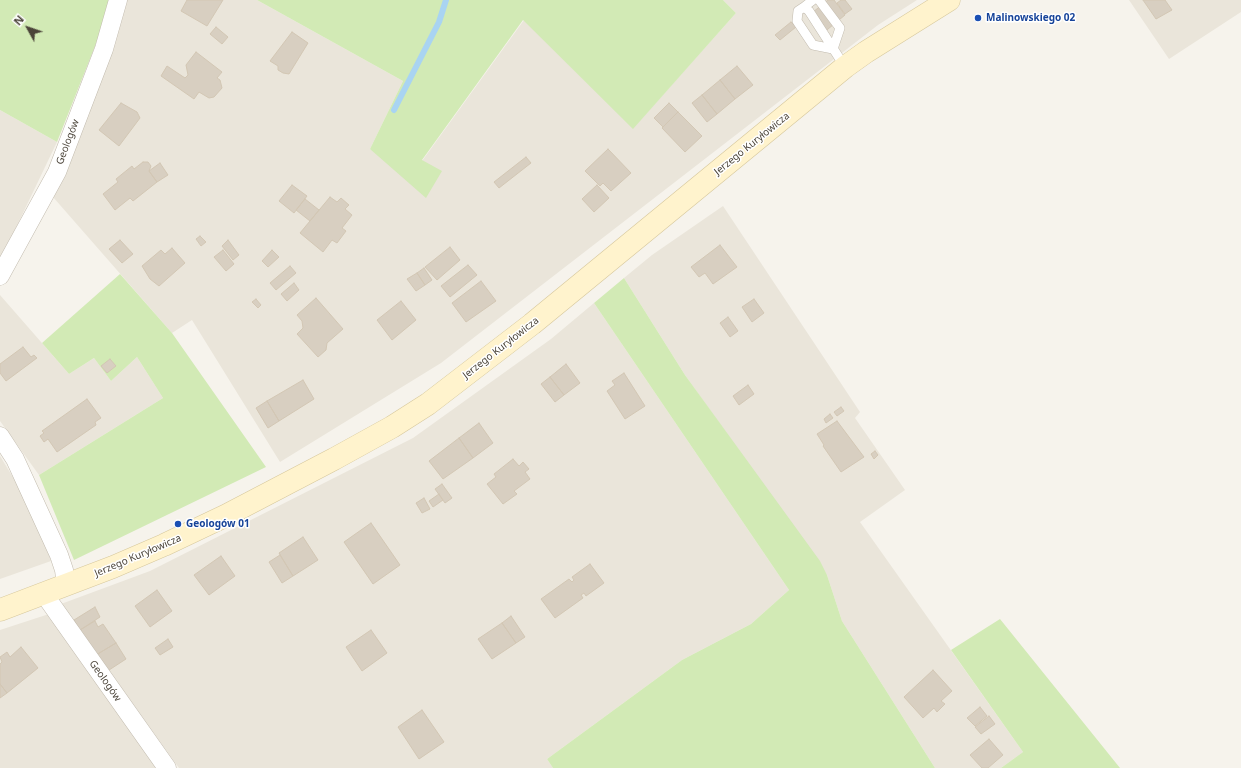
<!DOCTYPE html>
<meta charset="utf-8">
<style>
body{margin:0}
#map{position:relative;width:1241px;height:768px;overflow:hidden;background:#f6f3ec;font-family:"Noto Sans",sans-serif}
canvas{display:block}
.north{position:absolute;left:8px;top:8px;width:40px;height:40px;-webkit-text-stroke:3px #fff;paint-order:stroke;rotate:310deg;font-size:11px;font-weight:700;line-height:16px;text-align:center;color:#4b4439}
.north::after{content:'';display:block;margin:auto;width:14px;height:18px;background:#4b4439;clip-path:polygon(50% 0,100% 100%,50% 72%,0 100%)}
</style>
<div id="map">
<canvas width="1241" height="768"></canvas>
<div class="north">N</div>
</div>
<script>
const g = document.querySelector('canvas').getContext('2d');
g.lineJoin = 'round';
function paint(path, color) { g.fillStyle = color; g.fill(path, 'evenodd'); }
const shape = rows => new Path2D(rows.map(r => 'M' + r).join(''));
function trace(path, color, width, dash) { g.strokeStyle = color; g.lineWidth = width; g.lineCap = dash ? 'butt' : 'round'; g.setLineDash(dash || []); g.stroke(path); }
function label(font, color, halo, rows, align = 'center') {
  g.font = font + ' "Noto Sans",sans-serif'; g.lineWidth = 3; g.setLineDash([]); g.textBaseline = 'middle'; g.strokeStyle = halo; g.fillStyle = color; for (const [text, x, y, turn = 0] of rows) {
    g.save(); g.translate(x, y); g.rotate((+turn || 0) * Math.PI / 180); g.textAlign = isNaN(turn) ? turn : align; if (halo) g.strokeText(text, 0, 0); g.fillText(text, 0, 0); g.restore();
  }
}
paint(shape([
 [124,0,257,0,403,81,370,149,422,161,524,20,633,128,736,13,723,0,917,0,878,25,441,363,280,462,192,320,172,333,53,197],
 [1129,0,1241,0,1241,12,1169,59],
 [0,110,57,142,0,261],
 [723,206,860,412,855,418,905,490,860,522,1023,752,1001,768,935,768,842,621,827,575,685,375,624,278,652,255],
 [0,295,69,374,94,358,111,381,137,357,163,398,39,475,0,421],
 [594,303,789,590,751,624,682,660,547,759,553,768,179,768,61,604,150,571,413,438,551,339],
 [0,456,36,515,51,561,0,579],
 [49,614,156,768,0,768,0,630]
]), '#eae5da');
paint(shape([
 [0,0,110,0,101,31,57,142,0,110],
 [257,0,723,0,736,13,633,129,523,20,422,160,442,171,426,198,370,149,403,81],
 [120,274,172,333,266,467,74,560,39,475,163,398,137,357,111,381,94,358,69,374,42,343],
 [624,278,685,375,820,561,827,575,842,621,935,768,553,768,547,759,682,660,751,624,789,590,594,303],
 [1000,619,1120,768,1001,768,1023,752,951,650]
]), '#d2eab5');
trace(shape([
 [394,110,439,22,446,0]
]), '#a9d4f2', 6);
const building = shape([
 [187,0,223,0,207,26,181,11,187,0],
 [828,0,834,0,845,15,822,34,808,16,828,0],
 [841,0,845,0,852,9,845,14,837,3,841,0],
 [1143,0,1165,0,1172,10,1156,19,1143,0],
 [791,22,796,27,780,40,775,35,791,22],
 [216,27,228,37,222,44,210,34,216,27],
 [292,32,308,43,289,74,283,73,278,70,278,66,270,61,292,32],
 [196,52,222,72,217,78,220,80,222,88,214,97,209,98,199,92,194,99,161,76,167,66,185,78,188,75,186,65,196,52],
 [737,66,753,85,735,99,720,80,737,66],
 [720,80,735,99,717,114,702,95,720,80],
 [702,95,717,114,707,122,692,103,702,95],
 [121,103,137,112,140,118,119,146,99,130,121,103],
 [669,103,678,112,663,127,654,118,669,103],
 [678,112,702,136,685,152,662,128,678,112],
 [608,149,631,173,611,191,603,183,600,186,585,171,608,149],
 [526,157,531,163,499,188,494,182,526,157],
 [143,162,148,162,151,166,149,171,157,182,133,201,130,198,115,210,103,194,118,182,116,179,132,166,134,169,143,162],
 [160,163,168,175,157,182,149,171,160,163],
 [292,185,307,196,294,213,279,201,292,185],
 [597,185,609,198,594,212,582,199,597,185],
 [330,197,337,202,341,198,349,205,345,209,352,215,342,228,346,231,337,243,332,240,323,252,300,233,330,197],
 [305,199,319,210,310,221,296,210,305,199],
 [200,236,206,242,201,246,196,239,200,236],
 [120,240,133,254,122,263,109,249,120,240],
 [228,240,239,255,233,260,222,246,228,240],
 [720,245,737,267,713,284,705,273,699,277,691,267,720,245],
 [450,247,460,260,437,280,425,267,450,247],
 [172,248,185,263,159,286,150,279,142,266,161,250,165,254,172,248],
 [223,250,234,264,226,271,214,257,223,250],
 [272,250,279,257,268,267,262,261,272,250],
 [468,265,477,275,450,297,441,286,468,265],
 [290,266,296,273,276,290,270,283,290,266],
 [424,268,432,280,425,285,417,273,424,268],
 [417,273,425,285,416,291,407,279,417,273],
 [481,281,496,301,466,322,452,303,481,281],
 [294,283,299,290,287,301,281,294,294,283],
 [316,298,343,329,327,343,326,350,318,357,297,334,303,328,302,321,297,315,316,298],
 [256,299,261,305,258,308,252,302,256,299],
 [754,299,764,313,752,322,742,307,754,299],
 [401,301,416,320,392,340,377,320,401,301],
 [728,317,738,331,730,337,720,323,728,317],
 [23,347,31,357,34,355,37,358,6,381,0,373,0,364,23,347],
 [110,359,116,366,107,373,101,366,110,359],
 [566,364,580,383,564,395,550,377,566,364],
 [624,373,645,406,625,419,607,391,615,385,612,381,624,373],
 [550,377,564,395,555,402,541,384,550,377],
 [303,380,314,399,279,421,267,401,303,380],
 [748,385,754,394,739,405,733,396,748,385],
 [87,399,101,418,95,422,96,425,57,452,48,439,44,442,40,436,44,433,42,431,87,399],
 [267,401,279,421,268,428,256,408,267,401],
 [841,407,844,411,837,416,834,412,841,407],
 [830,414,833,418,826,423,824,419,830,414],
 [837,421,864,457,841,472,823,446,824,445,817,434,837,421],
 [479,423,493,443,473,458,459,438,479,423],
 [459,438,473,458,443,479,429,461,459,438],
 [875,451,878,455,874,459,871,454,875,451],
 [513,459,519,466,523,462,529,469,525,472,530,479,514,491,517,494,503,504,487,484,496,477,494,474,513,459],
 [442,484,452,498,445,503,435,489,442,484],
 [439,494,443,500,433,507,429,501,439,494],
 [424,498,430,509,422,513,416,503,424,498],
 [371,523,400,565,373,584,344,542,371,523],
 [303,537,318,560,293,576,279,553,303,537],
 [280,555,293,576,282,583,269,562,280,555],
 [221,556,235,576,209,595,194,575,221,556],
 [590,564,604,583,586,596,584,593,581,595,583,598,555,618,541,599,569,579,572,582,574,580,572,577,590,564],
 [157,590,172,611,150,627,135,606,157,590],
 [95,607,100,617,80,630,74,620,95,607],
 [511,616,525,637,516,643,502,623,511,616],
 [95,621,98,627,103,624,116,643,96,655,80,630,95,621],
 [502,623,516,643,492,659,478,639,502,623],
 [371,630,387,653,362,671,346,647,371,630],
 [168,639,173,647,160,655,155,648,168,639],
 [116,643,126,659,106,672,96,655,116,643],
 [21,647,38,668,7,693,0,684,0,664,2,662,0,657,7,652,10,657,21,647],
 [933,670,952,691,941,701,945,704,937,712,934,708,923,718,904,697,933,670],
 [0,684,7,693,0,698,0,684],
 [980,707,987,716,975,726,967,718,980,707],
 [422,710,444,742,419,759,398,727,422,710],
 [989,716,995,724,981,734,975,727,989,716],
 [989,739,1003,755,988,768,982,768,970,755,989,739]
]);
paint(building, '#d8cfc1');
trace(building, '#d3c7b4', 1);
const lane = shape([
 [819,0,840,28,833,49],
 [804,7,813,0],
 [833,49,813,45,797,21,798,11,804,7,809,11,845,67]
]);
const street = shape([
 [0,276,57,172,104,49,118,0],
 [0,436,15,459,59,555,64,570,66,586],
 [44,594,167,768]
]);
const secondary = shape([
 [0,610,113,567,164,545,225,516,334,459,392,427,428,404,532,324,845,67,866,52,949,0]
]);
trace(lane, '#c2bbae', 10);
trace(street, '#c2bbae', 19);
trace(secondary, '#d6c79b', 23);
trace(lane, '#fff', 9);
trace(street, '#fff', 18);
trace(secondary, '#fff3cd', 22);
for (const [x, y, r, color] of [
 [978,18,4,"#1a4fb4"],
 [178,524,4,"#1a4fb4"]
]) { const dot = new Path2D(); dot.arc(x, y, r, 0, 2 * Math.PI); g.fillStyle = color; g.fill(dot); trace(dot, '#fff', 1.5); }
label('bold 10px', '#164399', '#fff', [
 ["Malinowskiego 02",986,18],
 ["Geologów 01",186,524]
], 'left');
label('10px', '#4b4439', '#fff', [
 ["Geologów",68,142,-69],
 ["Jerzego Kuryłowicza",752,144,-39],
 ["Jerzego Kuryłowicza",501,348,-38],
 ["Jerzego Kuryłowicza",138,556,-23],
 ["Geologów",105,681,55]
]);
</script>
